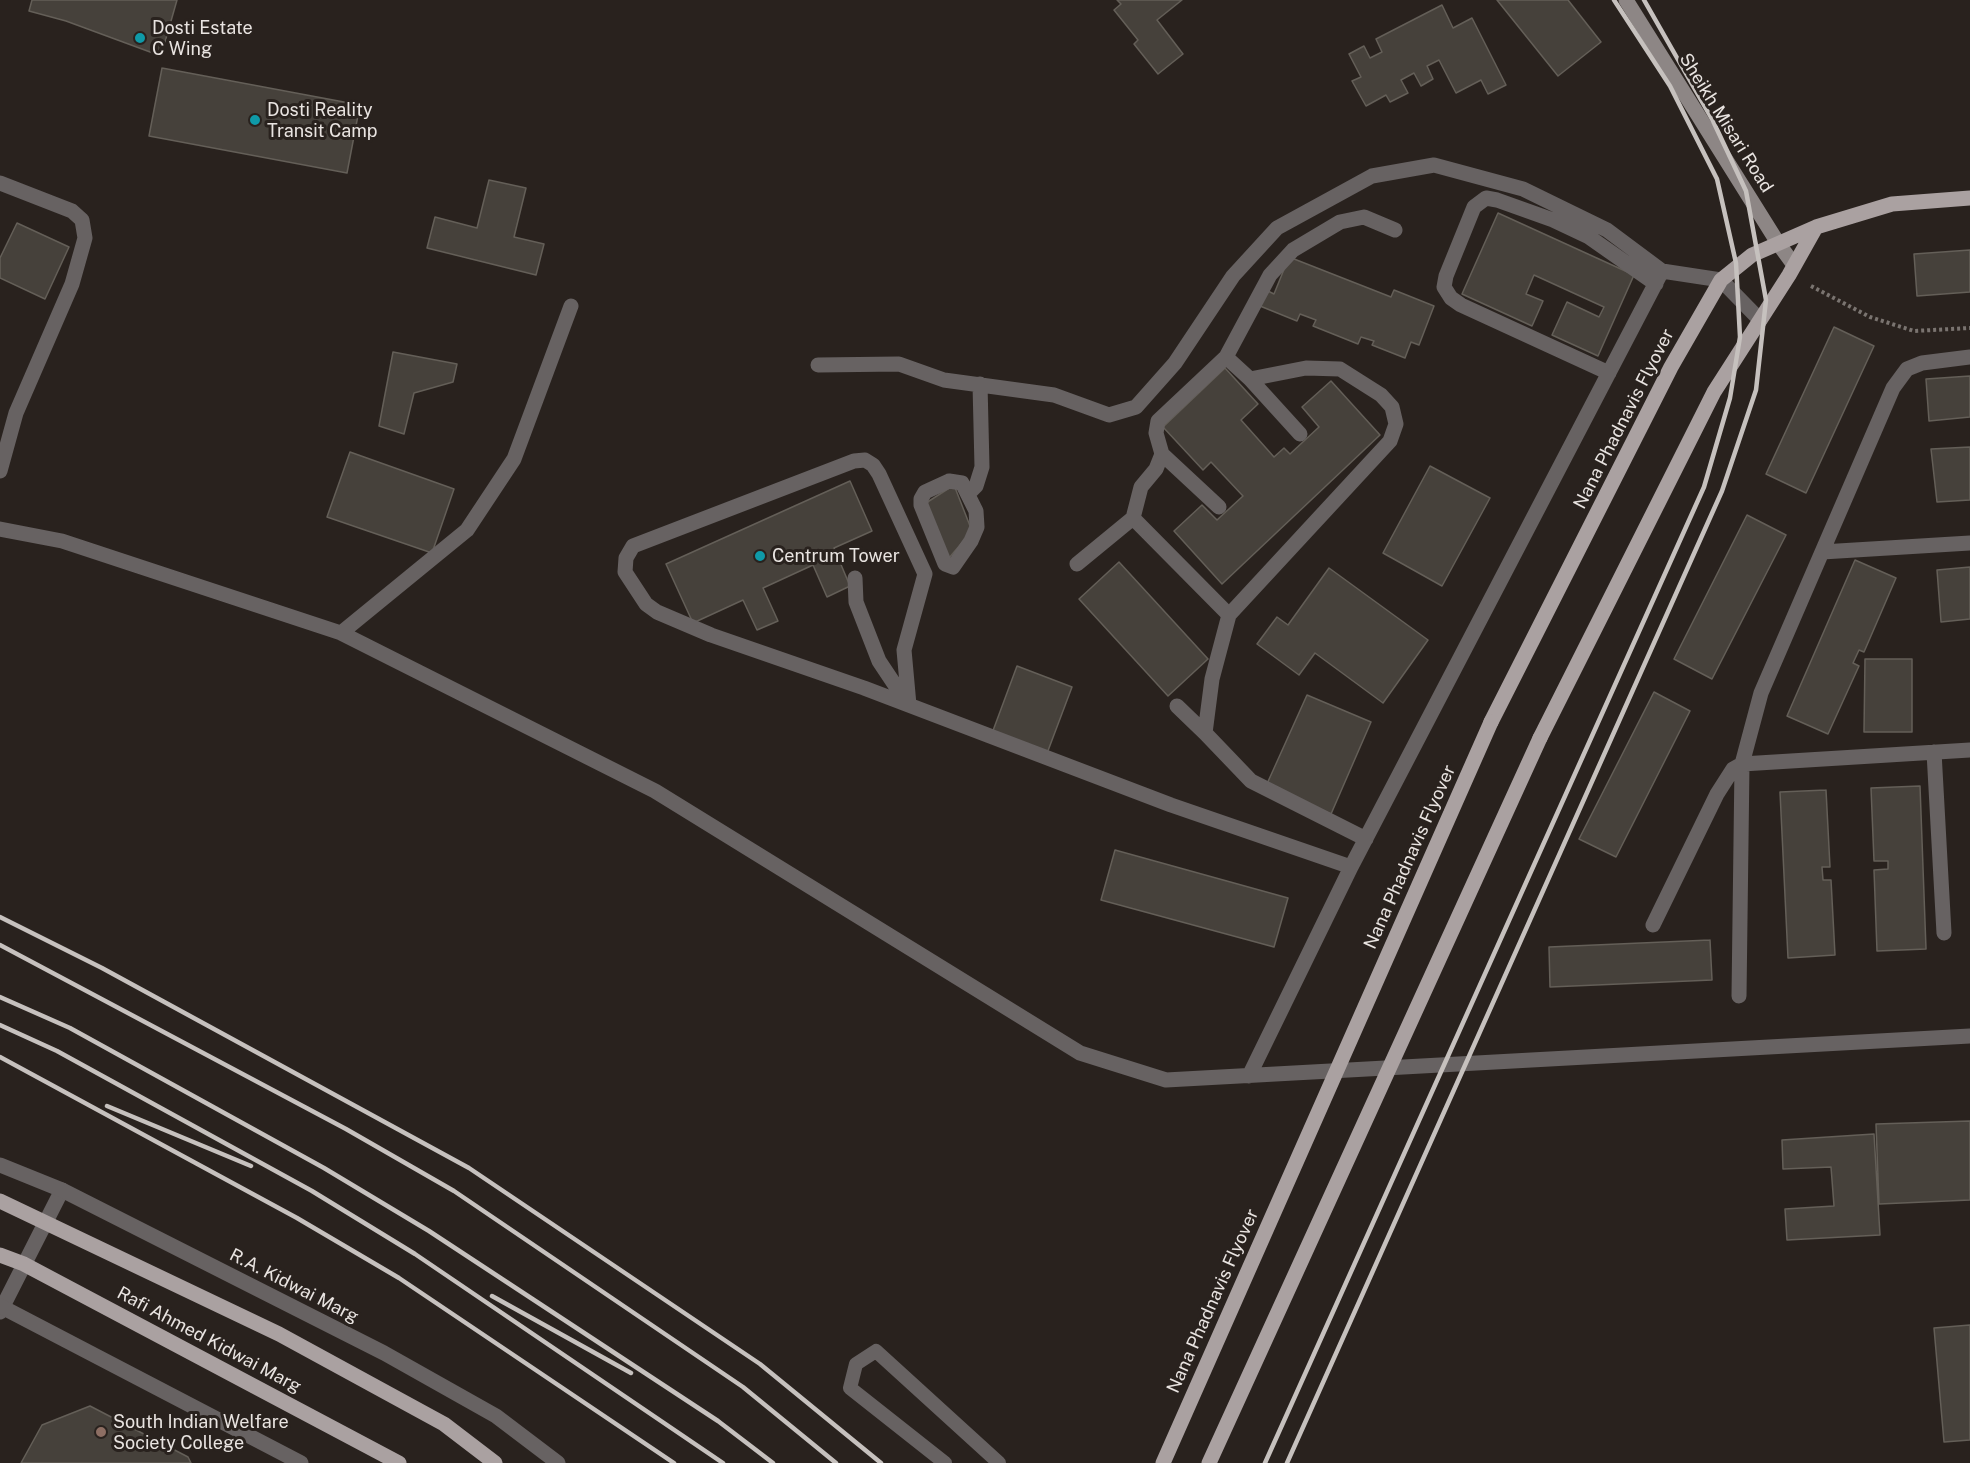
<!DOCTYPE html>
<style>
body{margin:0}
canvas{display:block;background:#29221e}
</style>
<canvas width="1970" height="1463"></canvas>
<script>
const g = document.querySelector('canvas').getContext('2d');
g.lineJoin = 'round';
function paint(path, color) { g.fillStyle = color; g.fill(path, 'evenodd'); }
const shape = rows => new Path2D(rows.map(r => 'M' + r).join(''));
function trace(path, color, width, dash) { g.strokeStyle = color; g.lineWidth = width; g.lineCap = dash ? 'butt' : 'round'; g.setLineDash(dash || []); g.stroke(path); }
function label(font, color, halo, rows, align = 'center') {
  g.font = font + ' "Public Sans",sans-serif'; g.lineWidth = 6; g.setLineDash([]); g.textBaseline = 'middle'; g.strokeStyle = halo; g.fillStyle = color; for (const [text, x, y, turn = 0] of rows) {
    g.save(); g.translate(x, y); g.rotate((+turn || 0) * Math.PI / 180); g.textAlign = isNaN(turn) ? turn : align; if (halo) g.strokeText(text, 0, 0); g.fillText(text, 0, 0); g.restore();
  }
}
const building = shape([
 [32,0,177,0,161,56,66,21,29,11,32,0],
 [1117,0,1182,0,1157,20,1183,54,1158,74,1134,44,1138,40,1114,10,1121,4,1117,0],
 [1497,0,1568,0,1601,42,1558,76,1497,0],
 [1442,5,1453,28,1472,18,1506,85,1488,94,1481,80,1456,93,1439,60,1427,66,1433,79,1421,86,1414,73,1401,80,1408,93,1390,102,1386,95,1366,106,1352,81,1361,77,1349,54,1364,46,1370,58,1382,52,1376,39,1442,5],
 [162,68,360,105,347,173,149,136,162,68],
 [489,180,526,188,514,237,544,244,536,275,427,248,435,217,477,228,489,180],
 [1498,213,1634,275,1598,356,1552,335,1567,302,1599,317,1604,307,1534,275,1526,294,1543,301,1532,326,1462,294,1498,213],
 [17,223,69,247,45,299,0,278,0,258,17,223],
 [1970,250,1970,292,1917,296,1914,254,1970,250],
 [1289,257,1391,297,1394,290,1434,306,1419,345,1411,342,1405,358,1372,345,1374,341,1361,337,1358,344,1313,326,1316,320,1300,314,1297,321,1260,306,1266,290,1274,294,1289,257],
 [1834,327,1874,346,1806,493,1766,474,1834,327],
 [393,352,457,364,453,382,414,393,404,434,379,426,393,352],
 [1225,368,1258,404,1241,420,1274,457,1284,448,1290,454,1319,427,1302,407,1331,381,1380,435,1222,584,1174,531,1202,505,1217,520,1243,496,1211,462,1203,470,1163,427,1225,368],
 [1970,376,1970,417,1929,421,1926,379,1970,376],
 [1970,447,1970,500,1937,502,1931,449,1970,447],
 [350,452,454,489,432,553,327,517,350,452],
 [1430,466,1490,498,1442,586,1383,553,1430,466],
 [850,481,872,531,834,548,850,586,827,597,813,565,763,588,778,621,757,630,743,600,693,623,666,564,850,481],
 [954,485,972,531,949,558,926,503,954,485],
 [1747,515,1786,535,1712,679,1674,659,1747,515],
 [1855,560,1896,578,1864,652,1859,650,1853,663,1859,666,1828,734,1787,716,1855,560],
 [1119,562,1208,659,1168,696,1079,599,1119,562],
 [1970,567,1970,619,1941,622,1937,570,1970,567],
 [1329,568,1428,640,1383,703,1315,653,1299,675,1257,644,1277,617,1288,625,1329,568],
 [1865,659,1912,659,1912,732,1864,732,1865,659],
 [1017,666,1072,687,1046,756,991,736,1017,666],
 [1654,692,1690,711,1616,857,1579,839,1654,692],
 [1307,695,1371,722,1331,814,1266,786,1307,695],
 [1920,786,1926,949,1877,951,1874,870,1888,869,1888,861,1874,861,1871,788,1920,786],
 [1826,790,1830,867,1822,867,1823,880,1831,880,1835,955,1788,958,1780,792,1826,790],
 [1115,850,1288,898,1274,947,1101,900,1115,850],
 [1710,940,1712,980,1550,987,1549,947,1710,940],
 [1970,1121,1970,1200,1879,1204,1876,1124,1970,1121],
 [1874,1134,1880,1235,1787,1240,1785,1209,1834,1206,1831,1167,1783,1169,1782,1140,1874,1134],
 [1970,1325,1970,1440,1944,1442,1934,1328,1970,1325],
 [90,1406,188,1457,191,1463,21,1463,42,1425,90,1406]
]);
paint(building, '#46413b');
trace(building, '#645f58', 1.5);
trace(shape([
 [1811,286,1870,317,1914,331,1970,328]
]), '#7a7470', 4, [3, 3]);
trace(shape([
 [945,1463,850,1388,856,1364,876,1351,999,1463]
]), '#676262', 14);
trace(shape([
 [0,183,72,211,82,220,85,238,72,284,16,413,0,471],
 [1226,357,1270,275,1293,250,1340,222,1364,217,1395,230],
 [818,365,899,364,944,380,1054,395,1109,415,1136,407,1175,363,1233,276,1277,228,1372,176,1434,165,1523,189,1607,230,1662,271,1721,280,1760,320],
 [1609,373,1461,305,1451,298,1444,287,1446,276,1474,207,1486,198,1497,200,1553,220,1589,237,1656,284],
 [1250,379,1300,434],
 [1162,454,1219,507],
 [949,481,962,483,976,511,977,527,971,541,953,567,945,564,921,505,921,499,925,492,949,481],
 [968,494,976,486,982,467,980,384],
 [0,529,62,541,341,633,655,791,1080,1053,1166,1080,1970,1036],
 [1822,552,1970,543],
 [1077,564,1133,518],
 [855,578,856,602,879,661,907,703],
 [1229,615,1133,518,1141,487,1156,469,1162,454,1156,433,1158,421,1226,357,1250,379,1306,368,1340,369,1381,395,1392,407,1396,424,1390,441,1229,615,1212,679,1205,733,1251,781,1366,839],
 [341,633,467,530,514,459,571,306],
 [909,705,904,650,925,574,879,474,873,465,865,460,854,461,633,546,626,558,625,572,646,604,657,612,711,635,864,688,1171,805,1351,867],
 [1177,706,1205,733],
 [1934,752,1944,933],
 [1653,925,1717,794,1733,769,1742,764,1970,750],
 [1739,996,1742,764,1761,693,1893,388,1907,369,1922,363,1970,357],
 [1249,1076,1351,867,1662,271],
 [0,1312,62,1190]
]), '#676262', 15);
trace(shape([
 [0,1165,62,1190,384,1353,496,1416,558,1463],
 [0,1306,301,1463]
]), '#676262', 15);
trace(shape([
 [1626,0,1778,243,1794,265]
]), '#8d8685', 15);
trace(shape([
 [1491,722,1671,367,1721,280,1752,255,1816,227,1892,204,1970,198],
 [1540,738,1714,392,1789,275,1816,227],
 [0,1201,279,1334,444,1424,495,1463],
 [0,1255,24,1264,399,1463]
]), '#aaa1a1', 15);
trace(shape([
 [0,917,102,968,469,1168,760,1364,881,1463],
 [0,945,346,1129,454,1191,743,1387,836,1463],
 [0,997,70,1028,324,1168,429,1231,718,1421,773,1463],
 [0,1025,57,1051,312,1191,415,1254,723,1463],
 [0,1057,297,1218,399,1278,674,1463],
 [107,1106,251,1166],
 [492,1296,631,1373],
 [1265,1463,1704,487,1730,398,1740,337,1736,263,1717,179,1670,86,1614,0],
 [1287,1463,1722,491,1756,390,1766,300,1746,191,1713,121,1644,0]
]), '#c6c1be', 4.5);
trace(shape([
 [1163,1463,1491,722],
 [1209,1463,1540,738]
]), '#aaa1a1', 15);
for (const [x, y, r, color] of [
 [140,38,6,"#0f9aa8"],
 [255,120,6,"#0f9aa8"],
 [760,556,6,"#0f9aa8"],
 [101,1432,6,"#8d6e63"]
]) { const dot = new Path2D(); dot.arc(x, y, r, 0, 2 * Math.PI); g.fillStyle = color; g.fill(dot); trace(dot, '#29221e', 2); }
label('18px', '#e9e4e1', '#29221e', [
 ["Dosti Estate",152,28],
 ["C Wing",152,49],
 ["Dosti Reality",267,110],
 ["Transit Camp",267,131],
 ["Centrum Tower",772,556],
 ["South Indian Welfare",113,1422],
 ["Society College",113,1443]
], 'left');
label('18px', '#e9e4e1', '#29221e', [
 ["Sheikh Misari Road",1726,123,58],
 ["Nana Phadnavis Flyover",1624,419,-63],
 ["Nana Phadnavis Flyover",1410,857,-66],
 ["R.A. Kidwai Marg",294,1286,27],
 ["Nana Phadnavis Flyover",1213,1301,-66],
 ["Rafi Ahmed Kidwai Marg",209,1340,28]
]);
</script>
